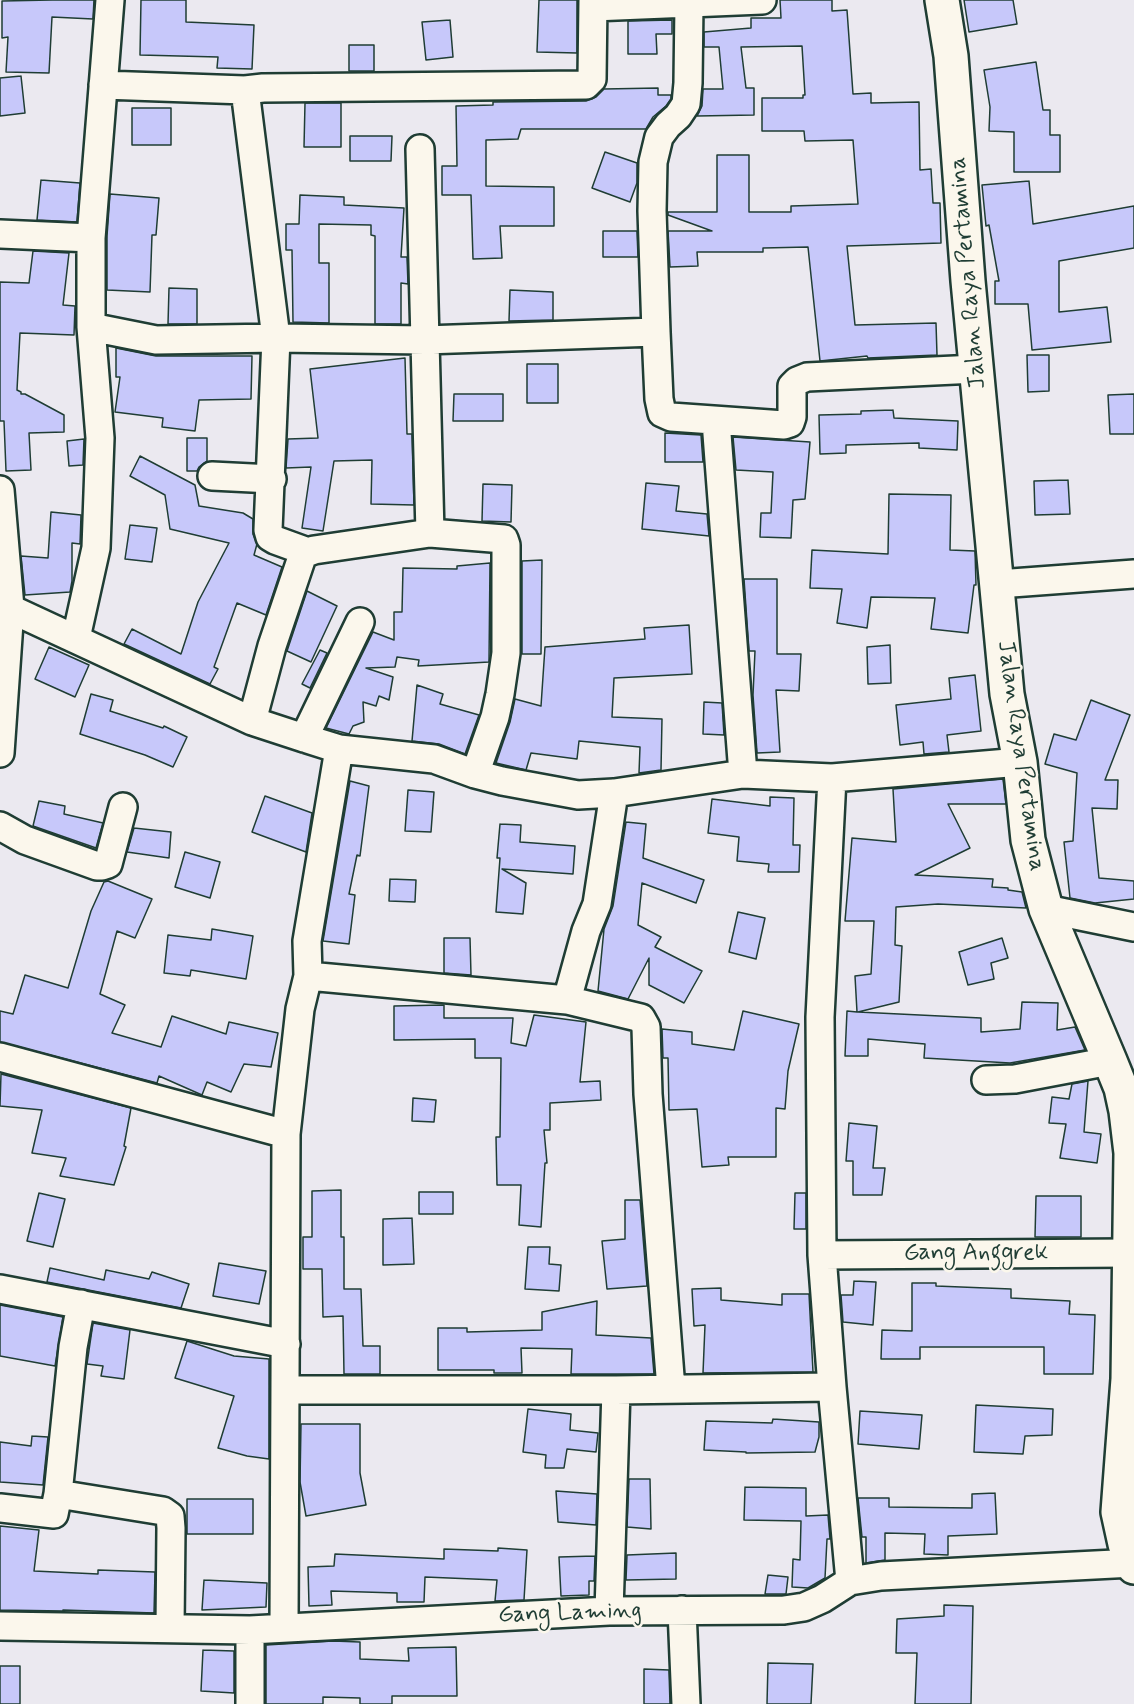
<!DOCTYPE html>
<style>
body{margin:0}
canvas{display:block;background:#ebe9f0}
</style>
<canvas width="1134" height="1704"></canvas>
<script>
const g = document.querySelector('canvas').getContext('2d');
g.lineJoin = 'round';
function paint(path, color) { g.fillStyle = color; g.fill(path, 'evenodd'); }
const shape = rows => new Path2D(rows.map(r => 'M' + r).join(''));
function trace(path, color, width, dash) { g.strokeStyle = color; g.lineWidth = width; g.lineCap = dash ? 'butt' : 'round'; g.setLineDash(dash || []); g.stroke(path); }
function label(font, color, halo, rows, align = 'center') {
  g.font = font + ' Mynerve,sans-serif'; g.lineWidth = 5; g.setLineDash([]); g.textBaseline = 'middle'; g.strokeStyle = halo; g.fillStyle = color; for (const [text, x, y, turn = 0] of rows) {
    g.save(); g.translate(x, y); g.rotate((+turn || 0) * Math.PI / 180); g.textAlign = isNaN(turn) ? turn : align; if (halo) g.strokeText(text, 0, 0); g.fillText(text, 0, 0); g.restore();
  }
}
const building = shape([
 [52,0,94,0,93,19,52,17,49,73,6,72,8,37,2,38,2,1,52,0],
 [141,0,186,0,186,22,254,25,252,69,217,68,218,57,140,55,141,0],
 [539,0,577,0,577,53,537,52,539,0],
 [780,0,832,0,832,11,847,10,853,94,871,93,871,103,919,102,920,170,931,169,933,203,940,203,941,243,847,246,855,325,936,323,937,355,868,358,867,356,820,361,808,247,763,248,763,252,697,252,698,266,670,267,668,231,712,231,668,215,668,212,717,212,717,155,749,155,749,212,791,212,791,206,858,204,853,140,805,141,804,131,762,131,762,98,803,98,803,95,805,95,802,46,741,47,746,88,754,88,754,115,697,116,702,106,703,89,723,89,719,47,704,47,704,32,751,28,751,18,781,18,780,0],
 [964,0,1013,0,1017,24,969,32,964,0],
 [450,20,453,57,426,60,422,22,450,20],
 [672,20,672,34,656,34,657,54,628,54,628,21,672,20],
 [349,45,374,45,374,71,349,71,349,45],
 [1036,62,1043,110,1050,110,1050,135,1060,135,1060,172,1014,172,1014,132,989,131,990,107,984,70,1036,62],
 [21,76,25,113,0,116,0,78,21,76],
 [658,88,658,95,671,95,671,99,666,106,653,117,646,129,521,129,518,139,486,140,486,186,554,187,554,226,500,226,502,258,473,259,471,195,442,195,442,166,457,166,456,106,493,105,493,102,586,101,596,97,604,89,658,88],
 [305,103,341,103,341,147,304,147,305,103],
 [132,108,171,108,171,145,132,145,132,108],
 [350,136,392,136,391,161,350,161,350,136],
 [605,152,637,163,637,183,630,202,592,188,605,152],
 [41,180,80,183,77,222,37,220,41,180],
 [1029,181,1033,224,1134,206,1134,248,1059,261,1059,312,1107,307,1111,342,1032,350,1028,304,995,304,995,281,999,281,989,225,986,226,982,185,1029,181],
 [110,194,159,198,156,235,152,235,150,292,107,290,107,236,110,194],
 [300,195,344,197,344,205,404,208,401,257,407,257,408,284,401,283,401,324,375,324,375,236,371,235,371,225,319,224,319,263,329,263,329,323,293,322,292,250,286,250,286,224,299,224,300,195],
 [603,231,637,231,638,257,603,257,603,231],
 [33,251,69,253,63,305,75,306,74,335,20,333,17,390,21,392,21,394,25,394,64,415,64,432,29,433,31,470,6,471,4,421,0,421,0,282,29,283,33,251],
 [169,288,197,289,197,324,168,324,169,288],
 [510,290,553,292,553,320,509,321,510,290],
 [116,348,156,356,252,356,251,399,199,400,195,431,162,427,163,418,115,412,120,377,116,377,116,348],
 [1027,355,1049,355,1049,391,1028,392,1027,355],
 [405,358,407,434,412,434,414,505,371,504,372,460,334,461,323,531,302,528,311,467,286,468,288,439,318,438,310,369,405,358],
 [527,364,558,364,558,403,527,403,527,364],
 [454,394,503,394,503,421,453,421,454,394],
 [1134,394,1134,434,1110,434,1108,395,1134,394],
 [893,410,894,418,958,421,957,450,919,448,919,443,846,445,846,453,820,454,819,415,861,414,861,411,893,410],
 [665,433,701,435,703,462,665,462,665,433],
 [733,437,810,442,805,499,793,500,791,538,760,537,761,513,771,513,773,472,736,470,733,437],
 [187,438,207,438,207,461,199,467,197,471,187,471,187,438],
 [84,439,83,465,69,466,67,441,84,439],
 [140,456,195,485,199,506,243,513,253,519,253,534,257,544,254,555,282,567,266,615,237,603,214,667,218,669,210,684,124,644,132,629,181,654,198,602,229,543,170,529,165,495,130,476,140,456],
 [1068,480,1070,514,1035,515,1034,481,1068,480],
 [646,483,679,486,676,511,707,514,709,536,642,529,646,483],
 [483,484,512,485,511,522,482,521,483,484],
 [889,494,951,495,950,550,975,551,976,585,974,585,968,633,931,629,935,598,871,597,867,628,837,623,842,589,810,588,812,550,888,554,889,494],
 [51,512,81,515,80,544,72,543,72,581,70,592,25,595,21,556,48,558,51,512],
 [130,525,157,528,152,562,125,559,130,525],
 [542,560,541,654,522,654,522,561,542,560],
 [490,563,489,662,418,666,419,660,397,657,395,667,366,668,393,677,389,700,379,696,376,706,363,702,364,722,353,726,349,734,326,728,373,632,394,640,394,612,402,612,403,568,457,569,457,566,490,563],
 [744,579,777,579,777,654,801,654,799,691,776,690,780,752,757,753,753,695,755,651,749,651,744,579],
 [307,591,337,606,311,662,287,651,307,591],
 [689,625,692,674,614,678,612,717,662,719,661,770,639,773,640,747,579,741,577,759,531,753,526,770,496,763,510,722,515,699,541,706,545,647,645,639,644,628,689,625],
 [890,645,891,683,868,684,867,647,890,645],
 [49,647,89,665,75,697,35,679,49,647],
 [320,650,327,653,310,688,302,684,320,650],
 [975,675,981,731,947,735,949,752,924,754,923,742,900,745,896,705,951,699,949,678,975,675],
 [417,685,443,694,440,704,479,715,465,754,439,744,412,741,417,685],
 [91,694,113,700,110,711,163,728,164,726,187,737,173,767,145,755,80,734,91,694],
 [1091,700,1130,715,1105,780,1118,780,1117,809,1092,808,1099,878,1134,881,1134,899,1095,903,1070,898,1064,842,1073,841,1077,773,1045,764,1054,734,1076,740,1091,700],
 [704,702,722,703,724,735,703,734,704,702],
 [1003,779,1006,804,948,804,970,848,915,875,993,879,992,887,1008,888,1008,890,1022,892,1026,908,938,904,896,907,895,945,902,946,899,1002,858,1012,981,1018,981,1032,1020,1029,1022,1002,1058,1003,1057,1030,1075,1027,1085,1050,1010,1063,924,1058,925,1044,868,1039,868,1056,845,1056,847,1011,857,1012,855,976,871,974,874,921,845,921,852,838,896,842,893,789,1003,779],
 [350,781,369,786,360,856,357,855,349,894,355,895,349,944,323,941,350,781],
 [408,790,434,792,431,832,405,831,408,790],
 [265,796,312,813,306,852,252,832,265,796],
 [770,797,794,798,793,845,800,845,799,872,768,872,769,864,737,861,739,837,708,833,712,799,770,806,770,797],
 [39,801,65,806,64,814,103,823,96,848,33,826,39,801],
 [626,822,646,824,643,858,704,880,696,903,642,883,638,925,661,937,655,947,702,971,684,1003,649,985,649,958,628,999,598,991,604,929,613,906,626,822],
 [500,824,521,825,520,842,575,846,573,874,502,869,526,883,523,914,496,912,500,858,497,858,500,824],
 [134,828,171,832,169,858,127,852,134,828],
 [185,852,220,862,210,898,175,887,185,852],
 [390,879,416,880,415,902,389,901,390,879],
 [108,881,152,899,135,938,117,931,100,994,125,1005,112,1033,161,1047,172,1016,226,1034,229,1022,278,1033,271,1067,244,1064,231,1092,207,1082,202,1095,159,1076,157,1083,0,1042,0,1011,13,1014,25,975,68,988,91,911,104,882,108,881],
 [738,912,765,918,756,959,729,952,738,912],
 [212,929,253,936,246,979,191,970,190,976,164,973,168,935,211,940,212,929],
 [444,938,470,938,471,975,444,973,444,938],
 [1002,938,1008,958,991,963,994,979,968,985,959,952,1002,938],
 [444,1005,444,1018,513,1018,511,1043,526,1046,534,1015,586,1022,580,1082,600,1081,601,1100,550,1103,550,1130,544,1130,547,1163,545,1163,541,1227,519,1225,521,1185,497,1185,496,1137,500,1137,501,1058,475,1058,475,1039,394,1040,394,1006,444,1005],
 [743,1011,799,1024,788,1071,785,1109,776,1108,776,1157,728,1157,729,1165,702,1167,697,1109,669,1110,668,1058,663,1058,662,1029,692,1032,692,1044,734,1050,743,1011],
 [1,1074,131,1108,124,1146,126,1147,114,1185,60,1176,66,1158,32,1153,42,1110,0,1106,1,1074],
 [1088,1081,1084,1132,1101,1134,1097,1163,1060,1158,1066,1124,1049,1123,1052,1097,1069,1099,1072,1084,1088,1081],
 [413,1098,436,1100,434,1122,412,1121,413,1098],
 [849,1123,877,1126,873,1168,885,1168,882,1195,853,1195,853,1161,846,1161,849,1123],
 [341,1190,341,1237,344,1237,344,1289,361,1289,363,1346,380,1346,380,1374,344,1374,343,1316,323,1317,322,1269,303,1269,303,1237,312,1237,312,1191,341,1190],
 [419,1192,453,1192,453,1214,419,1214,419,1192],
 [39,1193,65,1199,53,1247,27,1241,39,1193],
 [795,1193,806,1193,806,1229,794,1229,795,1193],
 [1036,1196,1081,1196,1081,1237,1035,1237,1036,1196],
 [625,1200,640,1200,647,1286,607,1289,602,1241,625,1239,625,1200],
 [412,1218,414,1264,383,1265,383,1219,412,1218],
 [528,1247,550,1247,549,1264,561,1265,559,1291,525,1289,528,1247],
 [219,1263,266,1271,259,1304,213,1296,219,1263],
 [50,1268,104,1280,106,1270,149,1279,152,1272,189,1284,181,1308,47,1282,50,1268],
 [854,1281,876,1282,873,1325,843,1322,841,1295,853,1295,854,1281],
 [912,1283,936,1283,936,1286,1011,1289,1011,1298,1070,1301,1069,1314,1095,1315,1093,1374,1044,1374,1044,1347,920,1347,920,1359,881,1359,882,1330,912,1331,912,1283],
 [721,1288,721,1300,782,1305,782,1294,809,1294,813,1372,703,1373,705,1325,694,1326,692,1289,721,1288],
 [597,1301,596,1335,651,1338,654,1374,571,1374,572,1349,521,1348,522,1373,494,1373,494,1370,438,1370,438,1328,467,1328,467,1332,542,1330,542,1312,597,1301],
 [0,1305,63,1317,55,1366,0,1356,0,1305],
 [93,1323,130,1330,124,1379,101,1376,103,1366,87,1364,93,1323],
 [187,1341,234,1356,269,1359,269,1459,247,1456,218,1448,234,1396,175,1378,187,1341],
 [976,1405,1053,1409,1052,1435,1025,1436,1023,1454,974,1452,976,1405],
 [528,1409,571,1414,570,1430,598,1433,596,1452,567,1449,564,1468,545,1468,546,1455,523,1452,528,1409],
 [860,1411,922,1415,919,1449,858,1444,860,1411],
 [773,1419,819,1422,819,1437,815,1452,746,1453,746,1452,704,1450,706,1421,772,1423,773,1419],
 [301,1424,360,1424,360,1473,366,1505,306,1516,300,1482,301,1424],
 [32,1436,48,1437,43,1485,0,1482,0,1442,31,1446,32,1436],
 [629,1479,650,1479,651,1529,627,1527,629,1479],
 [745,1487,806,1488,806,1516,828,1515,830,1539,827,1539,825,1578,808,1588,792,1587,793,1559,800,1560,801,1521,744,1520,745,1487],
 [556,1491,597,1494,596,1525,558,1522,556,1491],
 [995,1493,997,1534,948,1536,948,1555,924,1554,925,1534,885,1533,885,1560,866,1563,866,1537,862,1537,858,1498,889,1498,889,1507,972,1508,972,1494,995,1493],
 [187,1499,253,1499,253,1534,187,1534,187,1499],
 [0,1526,39,1530,34,1571,98,1574,98,1570,155,1572,154,1613,63,1610,63,1611,0,1610,0,1526],
 [498,1548,527,1550,524,1600,495,1601,497,1580,425,1577,424,1602,397,1602,397,1593,331,1591,332,1605,309,1606,308,1567,334,1566,335,1554,444,1559,444,1549,498,1551,498,1548],
 [676,1553,676,1579,626,1580,627,1555,676,1553],
 [595,1556,594,1581,589,1581,589,1595,561,1596,559,1557,595,1556],
 [768,1575,788,1577,786,1594,765,1594,768,1575],
 [204,1580,267,1583,266,1607,202,1610,204,1580],
 [944,1605,973,1606,971,1704,915,1704,917,1653,896,1653,897,1619,944,1616,944,1605],
 [333,1641,360,1642,360,1659,409,1661,408,1648,456,1647,457,1696,392,1696,392,1704,360,1704,360,1698,323,1697,323,1704,266,1704,266,1645,333,1641],
 [203,1650,234,1651,234,1693,201,1691,203,1650],
 [768,1663,813,1664,811,1704,767,1704,768,1663],
 [0,1666,20,1666,20,1704,0,1704,0,1666],
 [644,1669,669,1670,670,1704,644,1704,644,1669]
]);
paint(building, '#c7c8fa');
trace(building, '#1f3d34', 1.5);
const street = shape([
 [689,4,688,83,686,104,678,116,668,125,659,137,653,162,652,211,656,332,659,399,662,413,671,417,784,425,790,423,792,417,792,386,797,381,807,377,976,369],
 [593,7,762,0],
 [103,85,245,90],
 [420,149,430,533],
 [0,234,91,238],
 [91,327,156,340,276,338,425,340,656,332],
 [716,421,743,774],
 [212,476,272,479],
 [0,490,10,608,0,753],
 [308,552,275,540,270,537,268,530,276,338,245,90,263,88,586,85,592,79,593,0],
 [998,584,1134,574],
 [0,604,252,721,304,738,339,749,434,759,475,774,502,781,578,795,614,793,743,774,832,778,1020,762],
 [76,638,96,548,100,438,91,327,91,238,110,0],
 [252,721,272,646,303,554,314,550,430,533,504,539,506,545,506,653,500,694,495,717,475,774],
 [304,738,360,622],
 [832,778,820,1017,822,1255,832,1387,850,1581],
 [0,826,25,840,97,866,102,866,108,864,123,807],
 [1046,909,1134,927],
 [308,976,567,1000,641,1018,646,1027,648,1094,671,1389],
 [567,1000,586,931,597,904,614,793],
 [0,1057,286,1134],
 [986,1080,1015,1079,1110,1061],
 [822,1255,1130,1253],
 [0,1289,286,1344],
 [285,1390,616,1390,832,1387],
 [58,1494,73,1347,81,1304],
 [0,1508,54,1514,58,1494,163,1511,170,1516,171,1528,170,1628],
 [682,1610,686,1704],
 [609,1611,616,1390],
 [0,1626,250,1630,609,1611,784,1610,804,1607,822,1599,850,1581,881,1576,1134,1563],
 [284,1626,286,1134,300,1009,308,976,307,941,339,749],
 [250,1704,250,1630]
]);
const primary = shape([
 [942,0,951,56,968,281,1007,694,1020,762,1028,840,1046,909,1110,1061,1121,1088,1126,1111,1131,1153,1128,1379,1118,1512,1125,1544,1134,1567]
]);
trace(street, '#1f3d34', 32);
trace(primary, '#1f3d34', 38);
trace(street, '#fbf7ec', 27);
trace(primary, '#fbf7ec', 33);
label('24px', '#1f3d34', '#fbf7ec', [
 ["Jalan Raya Pertamina",969,273,-95],
 ["Jalan Raya Pertamina",1020,756,82],
 ["Gang Anggrek",976,1254],
 ["Gang Laming",570,1614,-2]
]);
</script>
